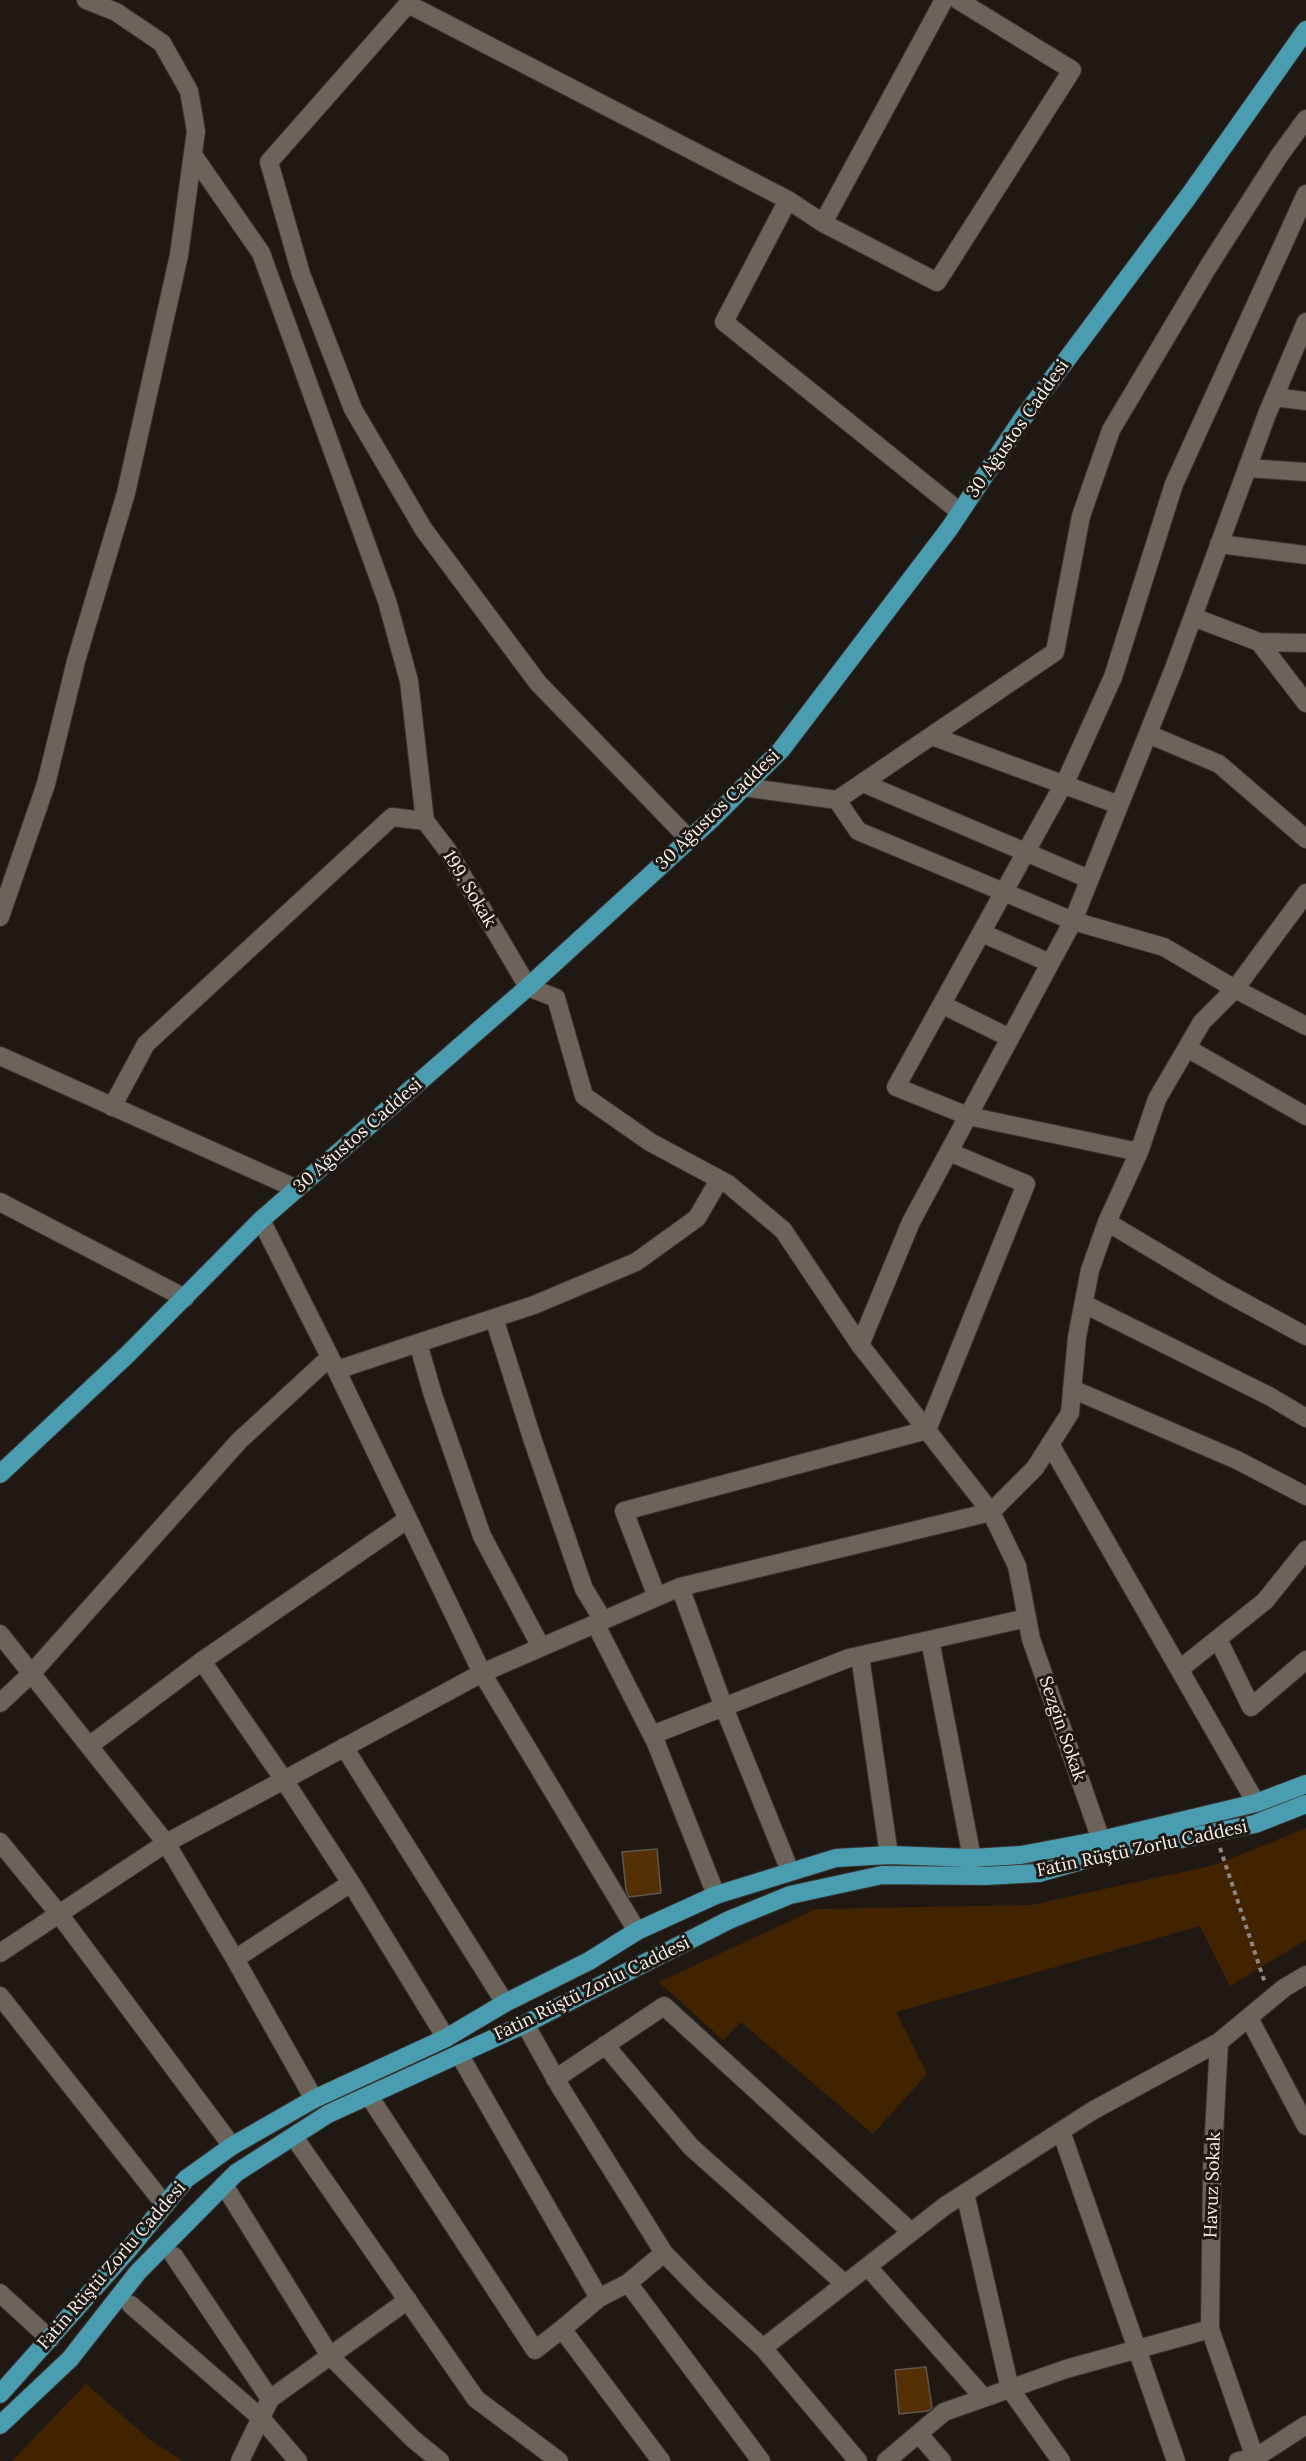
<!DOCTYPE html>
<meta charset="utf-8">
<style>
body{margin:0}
canvas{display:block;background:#201913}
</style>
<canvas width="1306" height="2461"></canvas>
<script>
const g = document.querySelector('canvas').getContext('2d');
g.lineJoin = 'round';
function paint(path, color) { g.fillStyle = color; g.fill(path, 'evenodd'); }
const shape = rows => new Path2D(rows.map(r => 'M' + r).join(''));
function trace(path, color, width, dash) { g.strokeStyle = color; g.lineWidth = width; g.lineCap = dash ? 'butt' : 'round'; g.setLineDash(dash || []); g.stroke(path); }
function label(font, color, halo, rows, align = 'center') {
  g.font = font + ' Lora,serif'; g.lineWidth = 6; g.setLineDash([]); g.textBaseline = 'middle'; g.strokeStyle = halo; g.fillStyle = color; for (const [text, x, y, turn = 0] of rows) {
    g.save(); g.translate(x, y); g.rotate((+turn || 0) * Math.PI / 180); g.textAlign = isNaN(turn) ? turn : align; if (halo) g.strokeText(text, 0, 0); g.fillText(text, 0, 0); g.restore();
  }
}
paint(shape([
 [1306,1828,1306,1940,1230,1986,1200,1926,896,2012,927,2074,873,2134,741,2022,723,2040,659,1982,816,1909,1031,1905,1215,1865],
 [86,2384,149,2439,183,2461,12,2461]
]), '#422300');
const building = shape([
 [657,1849,661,1893,629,1897,626,1890,622,1852,657,1849],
 [926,2367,932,2408,928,2411,899,2414,895,2370,926,2367]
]);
paint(building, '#553004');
trace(building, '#5f564f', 1.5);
const minor = shape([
 [193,155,261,253,387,601,409,681,425,821],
 [788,200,823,223,944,0],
 [823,223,937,282,1072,70,958,0],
 [1274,397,1306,401],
 [1247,468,1306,472],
 [1219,544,1306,555],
 [1193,617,1259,642,1306,703],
 [1259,642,1306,643],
 [1148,734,1219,764,1306,839],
 [932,736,1119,805],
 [863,783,1089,879],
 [743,787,837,800,1055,652,1081,516,1111,430,1208,267,1279,156,1306,119],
 [837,800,858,831,1073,921,1164,947,1235,989,1306,893],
 [689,839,538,683,424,530,353,409,301,274,269,162,408,4,788,200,724,322,960,512],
 [0,917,46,784,76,661,126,493,179,255,196,131,189,91,162,43,116,12,86,0],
 [982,933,1050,963],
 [943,1005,1010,1038],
 [1187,1048,1306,1116],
 [0,1056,297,1189],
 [112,1107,146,1044,392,817,425,821,448,851,528,987,556,998,584,1096,650,1142,728,1184,783,1230,860,1345,991,1512,1035,1468,1070,1413,1077,1337,1090,1270,1107,1222,1139,1152,968,1116,896,1087,1069,774,1113,677,1174,484,1306,194],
 [1139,1152,1157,1099,1202,1022,1235,989,1306,1026],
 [0,1202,185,1298],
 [1107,1222,1221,1290,1306,1336],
 [1084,1304,1269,1396,1306,1418],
 [494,1318,532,1438,584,1589,603,1620],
 [418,1343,534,1305,636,1262,697,1218,719,1180],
 [860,1345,911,1222,1073,921,1173,671,1267,414,1306,322],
 [332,1361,408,1519],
 [337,1370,418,1343,433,1395,482,1536,541,1647],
 [1072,1389,1237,1460,1306,1496],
 [1050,1444,1256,1803],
 [680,1587,723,1705,790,1871],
 [657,1597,624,1511,927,1430,1026,1184,949,1152],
 [595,1623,656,1743,716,1895],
 [0,1634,166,1843,284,1780,351,1883,446,2038],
 [1218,1639,1251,1707,1306,1660],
 [930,1640,972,1858],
 [860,1656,889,1855],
 [1180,1669,1265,1601,1306,1550],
 [0,1703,31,1674,239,1441,330,1357,261,1220],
 [652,1735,849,1658,1027,1618],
 [89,1746,202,1661,284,1780,482,1673,408,1519,202,1661],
 [344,1747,505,2003],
 [0,1842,59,1914,232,2146],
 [637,1931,482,1673,680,1587,991,1512,1017,1566,1031,1639,1101,1840],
 [0,1953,166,1843,235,1959,314,2099],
 [235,1959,351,1883],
 [0,1996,165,2205],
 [1249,2018,1306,2126],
 [525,2024,562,2090,664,2253,702,2292,763,2348],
 [1219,2042,1212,2170,1210,2329,1255,2458,1238,2461],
 [605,2045,691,2147,845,2284],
 [459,2054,599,2298,562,2329],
 [555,2079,664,2006,911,2232],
 [369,2096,535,2350,562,2329,661,2461],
 [1061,2131,1176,2461],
 [294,2137,476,2399,559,2461],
 [224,2185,330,2356,413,2439,440,2461],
 [965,2193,1010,2389,1061,2461],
 [174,2256,270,2399,240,2461],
 [868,2267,984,2398],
 [628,2283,664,2253],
 [0,2293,50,2339],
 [599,2298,628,2283,761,2461],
 [131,2305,261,2418,298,2461],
 [270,2399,408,2300],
 [919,2434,942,2461],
 [858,2461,763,2348,945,2206,1092,2111,1219,2042,1284,1988,1306,1975],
 [886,2461,944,2412,1066,2369,1210,2329],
 [1256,2461,1255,2458,1306,2425]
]);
const major = shape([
 [0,1474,128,1354,261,1220,528,987,714,817,781,750,949,529,1023,418,1188,197,1306,30],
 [0,2394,129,2249,186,2179,232,2146,314,2099,446,2038,505,2003,589,1961,637,1931,716,1895,836,1858,889,1855,972,1858,1021,1855,1101,1840,1256,1803,1306,1784],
 [0,2425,70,2359,138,2272,236,2173,328,2114,525,2024,729,1920,790,1895,882,1875,985,1876,1039,1873,1098,1856,1255,1824,1306,1804]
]);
trace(minor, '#393431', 20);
trace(major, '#393431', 20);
trace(shape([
 [1220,1848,1265,1983]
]), '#8d8782', 4, [4.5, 4.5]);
trace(minor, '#6c635b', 18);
trace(major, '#4a9db1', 18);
label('18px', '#f5f0eb', '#201913', [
 ["30 Ağustos Caddesi",1018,429,-55],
 ["30 Ağustos Caddesi",718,810,-44],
 ["199. Sokak",469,889,59],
 ["30 Ağustos Caddesi",358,1136,-41],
 ["Sezgin Sokak",1062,1729,71],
 ["Fatin Rüştü Zorlu Caddesi",1142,1849,-12],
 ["Fatin Rüştü Zorlu Caddesi",592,1989,-26],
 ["Havuz Sokak",1213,2185,-88],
 ["Fatin Rüştü Zorlu Caddesi",112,2266,-49]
]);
</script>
